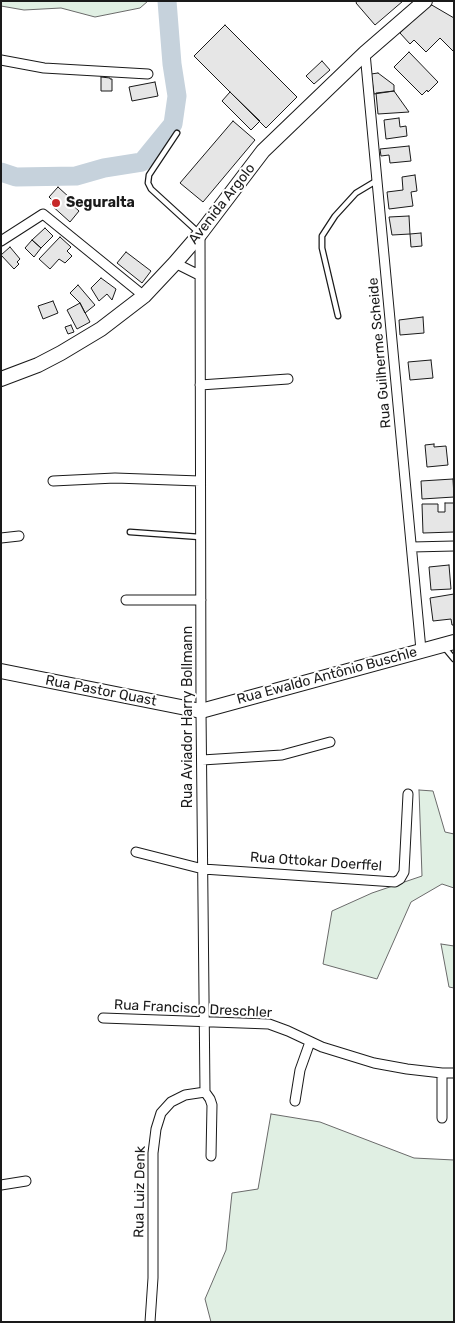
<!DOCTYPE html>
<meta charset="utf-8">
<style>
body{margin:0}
#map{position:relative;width:455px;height:1323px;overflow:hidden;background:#fff;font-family:Rubik,sans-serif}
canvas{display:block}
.frame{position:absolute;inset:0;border:2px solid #1a1a1a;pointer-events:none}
</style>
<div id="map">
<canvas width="455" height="1323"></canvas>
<div class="frame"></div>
</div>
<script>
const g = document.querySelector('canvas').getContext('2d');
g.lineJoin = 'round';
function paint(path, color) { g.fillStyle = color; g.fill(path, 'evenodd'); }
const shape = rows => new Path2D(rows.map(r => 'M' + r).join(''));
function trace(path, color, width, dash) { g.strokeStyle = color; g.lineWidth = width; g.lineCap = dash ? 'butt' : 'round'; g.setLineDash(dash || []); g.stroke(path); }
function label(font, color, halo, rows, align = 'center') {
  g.font = font + ' Rubik,sans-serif'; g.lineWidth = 4; g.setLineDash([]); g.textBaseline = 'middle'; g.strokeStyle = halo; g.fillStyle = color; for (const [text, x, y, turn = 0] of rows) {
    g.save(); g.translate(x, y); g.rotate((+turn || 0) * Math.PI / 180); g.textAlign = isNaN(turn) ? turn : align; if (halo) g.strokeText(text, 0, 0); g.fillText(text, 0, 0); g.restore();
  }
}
const green = shape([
 [1,1,148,1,140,8,95,17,61,8,24,10,1,6,1,1],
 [419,790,433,791,445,832,454,834,454,888,442,884,411,902,377,979,323,964,332,911,372,893,422,876,419,790],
 [441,944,454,946,454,988,449,987,441,944],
 [271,1114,320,1122,414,1158,454,1160,454,1322,211,1322,205,1299,226,1250,232,1193,258,1189,271,1114]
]);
paint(green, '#e0efe3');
trace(green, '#6a6a6a', 1);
trace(shape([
 [1,172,16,177,76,176,104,168,142,162,173,124,177,96,172,64,167,1]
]), '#c6d2dc', 19);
const building = shape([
 [357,1,403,1,375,25,356,3,357,1],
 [430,4,454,18,454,52,440,38,426,52,414,40,410,44,400,33,430,4],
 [225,25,297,97,266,128,194,56,225,25],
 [409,52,438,82,428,92,427,90,422,95,394,67,409,52],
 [322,61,330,70,314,84,306,76,322,61],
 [378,73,394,85,394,91,374,94,371,74,378,73],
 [101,77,110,78,110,79,112,79,112,91,101,91,101,77],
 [155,82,158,96,132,101,129,87,155,82],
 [394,91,409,112,378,114,376,93,394,91],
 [230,92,260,121,251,130,222,101,230,92],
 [399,118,400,127,406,126,407,136,386,139,384,120,399,118],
 [233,121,255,140,203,202,180,183,233,121],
 [409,146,411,161,390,163,389,155,381,156,380,149,409,146],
 [415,175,417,191,411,192,413,206,389,209,387,192,403,190,402,177,415,175],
 [58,187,70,198,68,201,79,211,70,222,50,204,53,201,49,197,58,187],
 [409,216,410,234,392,235,389,217,409,216],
 [45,228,53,236,41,248,32,240,45,228],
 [421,233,422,246,411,247,410,234,421,233],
 [60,237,71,247,67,251,72,256,65,263,59,259,50,269,39,259,60,237],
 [32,240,41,248,34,257,25,248,32,240],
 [10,247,20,259,17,262,19,264,14,269,1,255,10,247],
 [126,252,151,271,142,283,117,263,126,252],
 [101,278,116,289,112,300,107,294,99,301,91,288,101,278],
 [78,285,95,305,85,313,80,303,70,293,78,285],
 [53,301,58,313,43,319,38,306,53,301],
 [80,303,90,322,77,329,67,310,80,303],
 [423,317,424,333,400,335,399,320,423,317],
 [71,325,74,332,68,334,65,327,71,325],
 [431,360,433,378,410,380,408,362,431,360],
 [434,444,434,447,446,446,448,465,427,467,425,445,434,444],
 [453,479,454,497,422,499,421,481,453,479],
 [445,503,454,503,454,532,423,533,422,504,438,504,438,512,445,512,445,503],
 [449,565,451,589,431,590,429,567,449,565],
 [454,594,454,625,452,625,451,619,433,621,430,598,454,594]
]);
paint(building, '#e6e6e6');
trace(building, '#1a1a1a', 1);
const lane = shape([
 [177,133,149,175,148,183,151,189,198,232],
 [338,316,322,248,322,236,335,216,356,193,376,181],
 [130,532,200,537],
 [444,647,454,659]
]);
const street = shape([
 [365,53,421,650],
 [1,60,44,68,148,74],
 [200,234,201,711,205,1092,210,1099,212,1105,211,1156],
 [1,241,43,214,144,296],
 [175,263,199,275],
 [200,385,288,379],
 [53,481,115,478,200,481],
 [1,538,19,536],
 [412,547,454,546],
 [126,600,201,600],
 [202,760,282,755,330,742],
 [136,852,203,869,395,882,400,879,404,872,408,794],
 [103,1018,269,1024,288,1031,322,1047,374,1063,407,1069,442,1073,454,1073],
 [442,1073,442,1118],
 [295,1101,300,1070,310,1042],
 [1,1185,26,1181],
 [150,1322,153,1278,153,1153,156,1129,161,1113,171,1102,185,1095,205,1092]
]);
const secondary = shape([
 [1,379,38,365,61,353,101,329,144,296,175,263,200,234,263,151,365,53,425,1],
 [1,671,201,711,454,642]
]);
trace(lane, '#1a1a1a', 7);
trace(street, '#1a1a1a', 11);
trace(secondary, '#1a1a1a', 16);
trace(lane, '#fff', 4.5);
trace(street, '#fff', 9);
trace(secondary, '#fff', 14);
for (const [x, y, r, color] of [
 [56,203,5,"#c62828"]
]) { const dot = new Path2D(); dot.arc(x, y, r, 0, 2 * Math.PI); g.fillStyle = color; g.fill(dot); trace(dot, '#fff', 2); }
label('bold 14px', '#1a1a1a', '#fff', [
 ["Seguralta",66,203]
], 'left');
label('14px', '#1a1a1a', '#fff', [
 ["Avenida Argolo",222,204,-52],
 ["Rua Guilherme Scheide",380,353,-95],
 ["Rua Ewaldo Antônio Buschle",327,676,-15],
 ["Rua Pastor Quast",101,691,11],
 ["Rua Aviador Harry Bollmann",188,717,-90],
 ["Rua Ottokar Doerffel",316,862,4],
 ["Rua Francisco Dreschler",193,1009,3],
 ["Rua Luiz Denk",140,1192,-89]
]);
</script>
